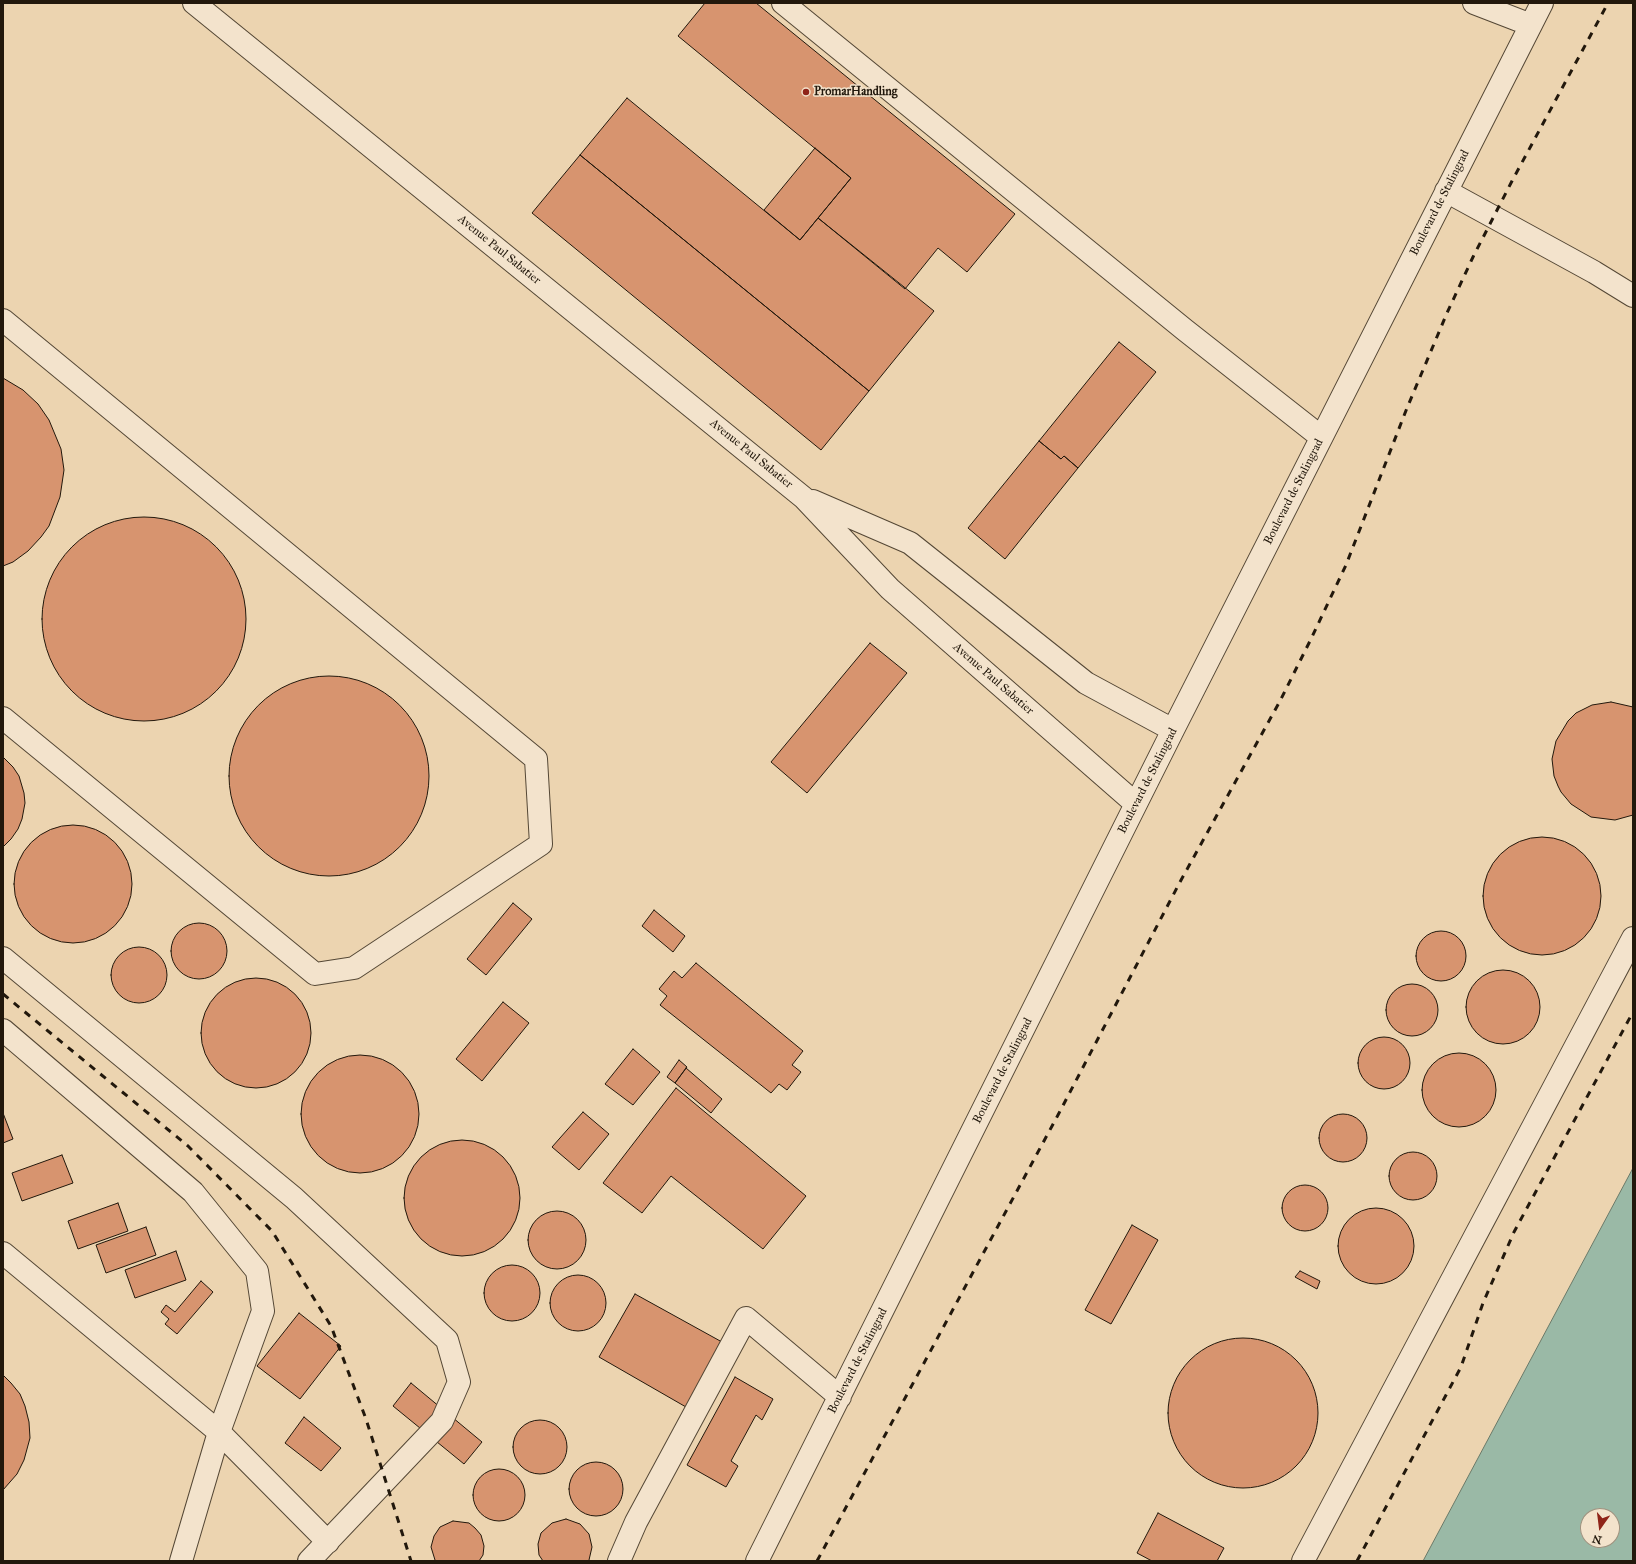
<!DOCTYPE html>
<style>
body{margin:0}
#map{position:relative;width:1636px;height:1564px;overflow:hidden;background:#ecd4b0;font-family:"IM FELL Great Primer",serif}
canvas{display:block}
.frame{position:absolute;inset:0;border:4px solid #22180c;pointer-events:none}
.north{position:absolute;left:1580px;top:1508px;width:40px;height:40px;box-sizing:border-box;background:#f3e3cc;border:1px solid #9f927f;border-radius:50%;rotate:194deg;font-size:11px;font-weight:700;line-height:16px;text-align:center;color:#22180c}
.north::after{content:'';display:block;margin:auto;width:14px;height:18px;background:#8f2418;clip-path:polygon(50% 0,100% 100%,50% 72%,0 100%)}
</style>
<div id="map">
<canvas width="1636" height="1564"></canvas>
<div class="frame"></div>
<div class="north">N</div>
</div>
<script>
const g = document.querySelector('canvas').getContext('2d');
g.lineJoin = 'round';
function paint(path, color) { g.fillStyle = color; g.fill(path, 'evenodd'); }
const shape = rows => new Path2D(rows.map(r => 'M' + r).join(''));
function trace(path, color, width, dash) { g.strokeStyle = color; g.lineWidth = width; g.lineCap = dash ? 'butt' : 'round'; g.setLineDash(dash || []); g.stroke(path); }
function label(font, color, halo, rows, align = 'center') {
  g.font = font + ' "IM FELL Great Primer",serif'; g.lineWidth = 3; g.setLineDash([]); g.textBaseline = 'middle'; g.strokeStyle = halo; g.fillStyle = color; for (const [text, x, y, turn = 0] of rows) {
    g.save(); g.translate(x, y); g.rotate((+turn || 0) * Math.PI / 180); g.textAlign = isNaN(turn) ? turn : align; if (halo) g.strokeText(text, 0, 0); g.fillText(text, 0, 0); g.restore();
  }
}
const water = shape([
 [1633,1168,1633,1561,1423,1561,1633,1168],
 [1588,1516,1612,1516,1612,1540,1588,1540,1588,1516]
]);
paint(water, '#9ab9a6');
trace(water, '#6a7968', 1);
const building = shape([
 [705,3,756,3,1015,214,967,272,938,248,905,289,818,218,851,178,678,36,705,3],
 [627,98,800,240,818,218,934,311,869,391,580,155,627,98],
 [815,148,851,178,800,240,764,210,815,148],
 [580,155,869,391,821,450,532,213,580,155],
 [1119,342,1156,372,1078,468,1064,456,1061,459,1039,441,1119,342],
 [3,378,23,390,38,404,49,420,61,449,64,470,60,497,49,526,41,537,28,551,13,562,3,566,3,378],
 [1039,441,1061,459,1064,456,1078,468,1005,559,968,528,1039,441],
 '42 619a102 102 0 1 1 204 0a102 102 0 1 1-204 0Z',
 [870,643,907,673,807,793,771,762,870,643],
 '229 776a100 100 0 1 1 200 0a100 100 0 1 1-200 0Z',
 [1611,702,1633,707,1633,815,1615,820,1591,817,1571,804,1561,792,1558,786,1554,776,1552,759,1556,741,1568,721,1576,713,1592,705,1611,702],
 [3,757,13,767,19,776,24,793,25,803,22,819,18,829,11,839,3,847,3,757],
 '14 884a59 59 0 1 1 118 0a59 59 0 1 1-118 0Z',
 '1483 896a59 59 0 1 1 118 0a59 59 0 1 1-118 0Z',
 [513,903,532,919,486,975,467,959,513,903],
 [654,910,685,936,673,952,642,926,654,910],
 '171 951a28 28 0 1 1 56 0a28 28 0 1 1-56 0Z',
 '1416 956a25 25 0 1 1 50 0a25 25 0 1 1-50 0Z',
 '111 975a28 28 0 1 1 56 0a28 28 0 1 1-56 0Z',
 [696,963,803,1051,792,1065,801,1072,787,1090,779,1084,771,1093,660,1005,667,996,659,989,674,971,682,978,696,963],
 '1466 1007a37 37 0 1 1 74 0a37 37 0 1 1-74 0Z',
 '201 1033a55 55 0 1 1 110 0a55 55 0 1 1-110 0Z',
 '1386 1010a26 26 0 1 1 52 0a26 26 0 1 1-52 0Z',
 [503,1002,529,1023,482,1081,456,1059,503,1002],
 '1358 1063a26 26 0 1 1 52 0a26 26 0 1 1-52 0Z',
 [633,1049,660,1072,633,1105,605,1084,633,1049],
 '1422 1090a37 37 0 1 1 74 0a37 37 0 1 1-74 0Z',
 '301 1114a59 59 0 1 1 118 0a59 59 0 1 1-118 0Z',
 [679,1060,687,1067,675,1083,667,1077,679,1060],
 [686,1068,722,1099,711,1113,675,1083,686,1068],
 [676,1088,806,1196,763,1249,671,1176,642,1213,603,1183,676,1088],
 [583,1112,609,1134,579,1170,552,1147,583,1112],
 [3,1113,13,1139,3,1143,3,1113],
 '1319 1138a24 24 0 1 1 48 0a24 24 0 1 1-48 0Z',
 '404 1198a58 58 0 1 1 116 0a58 58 0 1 1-116 0Z',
 '1389 1176a24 24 0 1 1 48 0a24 24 0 1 1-48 0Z',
 [62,1155,73,1183,22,1201,12,1173,62,1155],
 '1282 1208a23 23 0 1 1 46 0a23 23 0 1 1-46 0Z',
 [118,1203,128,1231,78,1249,68,1221,118,1203],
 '1338 1246a38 38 0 1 1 76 0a38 38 0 1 1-76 0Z',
 '528 1240a29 29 0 1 1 58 0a29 29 0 1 1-58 0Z',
 [1132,1225,1158,1240,1111,1324,1085,1310,1132,1225],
 [146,1227,156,1255,106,1273,96,1245,146,1227],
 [176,1251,186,1280,135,1298,125,1270,176,1251],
 '484 1293a28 28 0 1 1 56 0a28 28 0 1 1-56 0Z',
 [1300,1271,1320,1281,1317,1289,1295,1277,1300,1271],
 '550 1303a28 28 0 1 1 56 0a28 28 0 1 1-56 0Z',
 [201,1281,213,1292,177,1334,165,1324,169,1319,161,1312,166,1305,175,1312,201,1281],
 [635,1294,722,1342,686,1407,599,1357,635,1294],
 [299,1313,341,1346,300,1399,257,1366,299,1313],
 '1168 1413a75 75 0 1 1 150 0a75 75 0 1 1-150 0Z',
 [3,1375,11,1383,20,1394,25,1406,29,1422,30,1438,24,1460,17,1474,3,1490,3,1375],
 [735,1377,773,1399,762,1420,756,1415,731,1461,738,1466,726,1487,687,1465,735,1377],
 [411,1383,482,1442,464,1464,393,1406,411,1383],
 [304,1417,341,1448,321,1471,285,1443,304,1417],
 '513 1447a27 27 0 1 1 54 0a27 27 0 1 1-54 0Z',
 '569 1489a27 27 0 1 1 54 0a27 27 0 1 1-54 0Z',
 '473 1495a26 26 0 1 1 52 0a26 26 0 1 1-52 0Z',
 [1158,1513,1224,1548,1217,1561,1152,1561,1137,1553,1158,1513],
 [566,1519,580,1524,589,1534,592,1547,589,1560,588,1561,543,1561,539,1555,538,1544,541,1533,552,1523,566,1519],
 [453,1521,469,1523,475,1528,481,1535,484,1546,483,1555,479,1561,436,1561,435,1560,431,1547,434,1536,440,1527,453,1521]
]);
paint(building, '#d7946f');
trace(building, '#22180c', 1);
const minor = shape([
 [194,3,804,498,890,589,1136,804],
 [783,3,1185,330,1321,437],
 [1474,3,1531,25],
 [1446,191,1594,272,1633,296],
 [3,320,536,759,541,844,354,968,315,974,3,718],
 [813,501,910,543,1086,683,1173,730],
 [3,958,294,1198,447,1340,459,1382,442,1421,309,1561],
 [3,1030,193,1192,257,1271,263,1311,219,1432,328,1542],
 [3,1253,219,1432,181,1561],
 [619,1561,636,1522,746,1318,840,1397],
 [757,1561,1173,730,1542,3],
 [1303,1561,1633,938]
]);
trace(minor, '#544735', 24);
trace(minor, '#f3e3cc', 22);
trace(shape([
 [3,994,188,1146,272,1231,331,1326,366,1419,411,1561],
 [817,1561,1058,1115,1180,882,1280,701,1311,639,1346,565,1407,408,1447,313,1473,257,1512,181,1608,3],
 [1357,1561,1461,1367,1483,1303,1514,1232,1633,1012]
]), '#22180c', 3, [7, 7]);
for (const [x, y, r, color] of [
 [806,92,4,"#8f2418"]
]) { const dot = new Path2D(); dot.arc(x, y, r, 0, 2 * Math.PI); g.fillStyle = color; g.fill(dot); trace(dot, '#f3e3cc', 1.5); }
label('bold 12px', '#22180c', '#f3e3cc', [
 ["PromarHandling",814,92]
], 'left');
label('12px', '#22180c', '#f3e3cc', [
 ["Boulevard de Stalingrad",1440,203,-63],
 ["Avenue Paul Sabatier",499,250,39],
 ["Avenue Paul Sabatier",751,454,39],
 ["Boulevard de Stalingrad",1294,492,-63],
 ["Avenue Paul Sabatier",993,679,41],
 ["Boulevard de Stalingrad",1148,781,-63],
 ["Boulevard de Stalingrad",1003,1071,-63],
 ["Boulevard de Stalingrad",858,1361,-63]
]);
</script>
